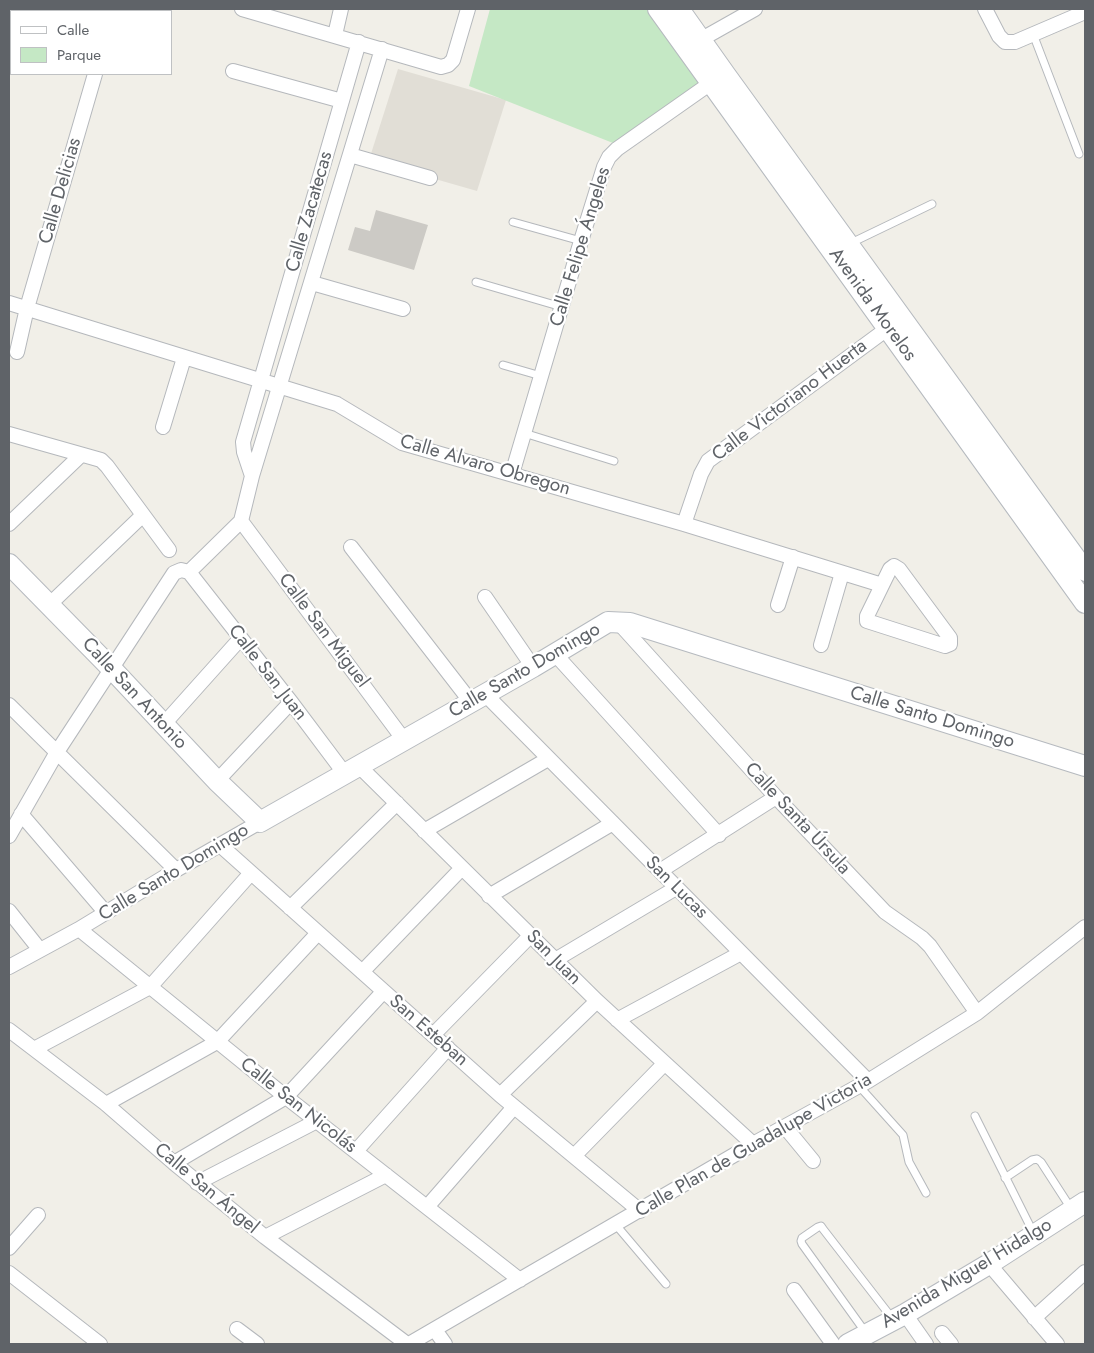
<!DOCTYPE html>
<meta charset="utf-8">
<style>
body{margin:0}
#map{position:relative;width:1094px;height:1353px;overflow:hidden;background:#f1efe8;font-family:Jost,sans-serif}
canvas{display:block}
.frame{position:absolute;inset:0;border:10px solid #5f6368;pointer-events:none}
.legend{position:absolute;left:10px;top:10px;width:162px;height:65px;box-sizing:border-box;background:#fff;border:1px solid #bfc1c3;margin:0;padding:6px 9px;list-style:none;font-size:15px;color:#5f6368}
.legend li{display:flex;align-items:center;gap:10px;height:25px}
.legend b{width:25px;border:1px solid #bfc1c3}
</style>
<div id="map">
<canvas width="1094" height="1353"></canvas>
<div class="frame"></div>
<ul class="legend">
<li><b style="height:6px;background:#fff"></b>Calle</li>
<li><b style="height:14px;background:#c5e8c5"></b>Parque</li>
</ul>
</div>
<script>
const g = document.querySelector('canvas').getContext('2d');
g.lineJoin = 'round';
function paint(path, color) { g.fillStyle = color; g.fill(path, 'evenodd'); }
const shape = rows => new Path2D(rows.map(r => 'M' + r).join(''));
function trace(path, color, width, dash) { g.strokeStyle = color; g.lineWidth = width; g.lineCap = dash ? 'butt' : 'round'; g.setLineDash(dash || []); g.stroke(path); }
function label(font, color, halo, rows, align = 'center') {
  g.font = font + ' Jost,sans-serif'; g.lineWidth = 4.5; g.setLineDash([]); g.textBaseline = 'middle'; g.strokeStyle = halo; g.fillStyle = color; for (const [text, x, y, turn = 0] of rows) {
    g.save(); g.translate(x, y); g.rotate((+turn || 0) * Math.PI / 180); g.textAlign = isNaN(turn) ? turn : align; if (halo) g.strokeText(text, 0, 0); g.fillText(text, 0, 0); g.restore();
  }
}
paint(shape([
 [398,69,506,100,477,191,369,160]
]), '#e1ded6');
paint(shape([
 [490,9,653,9,704,82,618,145,469,86]
]), '#c5e8c5');
paint(shape([
 [376,210,428,225,414,270,348,250,355,227,370,231]
]), '#cccac5');
const lane = shape([
 [1033,34,1079,154],
 [513,222,581,241],
 [851,243,932,204],
 [476,282,562,307],
 [503,365,541,376],
 [524,433,614,461],
 [859,1086,903,1135,909,1162,926,1193],
 [975,1116,1034,1234],
 [1005,1178,1032,1160,1037,1159,1041,1162,1072,1210],
 [616,1225,666,1284],
 [866,1333,802,1244,801,1241,802,1238,818,1227,821,1226,823,1229,892,1318]
]);
const street = shape([
 [242,9,441,67,448,65,453,60,468,9],
 [985,9,999,36,1005,42,1015,42,1085,12],
 [114,11,114,9],
 [335,35,341,9],
 [700,40,755,9],
 [233,71,342,101],
 [350,155,430,178],
 [312,283,403,309],
 [9,303,337,404,402,443,684,524,882,585],
 [17,352,27,308,95,74],
 [163,427,184,358],
 [9,434,101,460,107,466,169,550],
 [512,474,581,241,604,167,609,157,617,149,718,78],
 [252,476,244,452,243,442,359,42],
 [241,521,404,740],
 [9,524,81,455],
 [684,524,701,474,708,461,895,323],
 [351,547,471,702],
 [894,566,899,569,950,638,950,644,945,646,867,621,867,616,890,569,894,566],
 [189,572,291,702,345,774],
 [485,597,533,667],
 [49,605,143,515],
 [778,605,793,557],
 [618,622,776,797,885,912,922,938,930,946,977,1013],
 [821,645,842,573],
 [555,654,719,835],
 [485,694,868,1081],
 [9,705,176,870],
 [163,725,240,639],
 [359,766,597,1001,753,1144],
 [217,781,291,702],
 [21,814,106,913],
 [424,831,548,759],
 [9,836,57,752,174,573,181,570,189,572,241,521,252,476,382,49],
 [220,845,500,1095,640,1211],
 [660,871,776,797],
 [489,896,613,823],
 [290,908,397,803],
 [9,911,40,950],
 [79,929,286,1097,520,1280],
 [555,960,676,888],
 [9,967,79,929,176,870,260,822],
 [362,972,462,868],
 [617,1020,741,953],
 [9,1030,106,1104,174,1163,265,1237,407,1344],
 [433,1035,530,936],
 [34,1049,150,987,251,873],
 [500,1095,597,1001],
 [106,1104,217,1042,318,933],
 [785,1127,813,1161],
 [356,1151,448,1048],
 [574,1156,664,1064],
 [174,1163,286,1097,383,992],
 [197,1183,317,1121],
 [427,1207,514,1107],
 [265,1237,386,1175],
 [9,1248,38,1215],
 [989,1264,1057,1344],
 [9,1273,100,1344],
 [794,1290,833,1344],
 [905,1314,926,1344],
 [1034,1318,1085,1272],
 [237,1329,257,1344],
 [435,1330,445,1344],
 [942,1333,951,1344],
 [409,1344,753,1144,868,1081,977,1013,1085,927]
]);
const secondary = shape([
 [658,9,1085,603],
 [679,9,725,74,1085,571],
 [9,564,111,668,217,781,260,822,533,667,608,622,630,623,1085,766],
 [848,1344,905,1314,989,1264,1085,1202]
]);
trace(lane, '#b5b8bc', 9);
trace(street, '#b5b8bc', 16);
trace(secondary, '#b6babf', 22);
trace(lane, '#fff', 7);
trace(street, '#fff', 14);
trace(secondary, '#fff', 20);
label('19px', '#5f6368', '#fff', [
 ["Calle Delicias",61,191,-74],
 ["Calle Zacatecas",310,212,-74],
 ["Calle Felipe Ángeles",581,247,-73],
 ["Avenida Morelos",872,305,54],
 ["Calle Victoriano Huerta",790,401,-37],
 ["Calle Alvaro Obregon",485,466,16],
 ["Calle San Miguel",323,631,53],
 ["Calle Santo Domingo",525,671,-30],
 ["Calle San Juan",267,673,52],
 ["Calle San Antonio",134,694,47],
 ["Calle Santo Domingo",932,718,17],
 ["Calle Santa Úrsula",797,819,47],
 ["Calle Santo Domingo",174,873,-31],
 ["San Lucas",676,888,45],
 ["San Juan",553,958,45],
 ["San Esteban",428,1031,41],
 ["Calle San Nicolás",298,1106,38],
 ["Calle Plan de Guadalupe Victoria",754,1146,-30],
 ["Calle San Ángel",206,1189,40],
 ["Avenida Miguel Hidalgo",967,1274,-31]
]);
</script>
